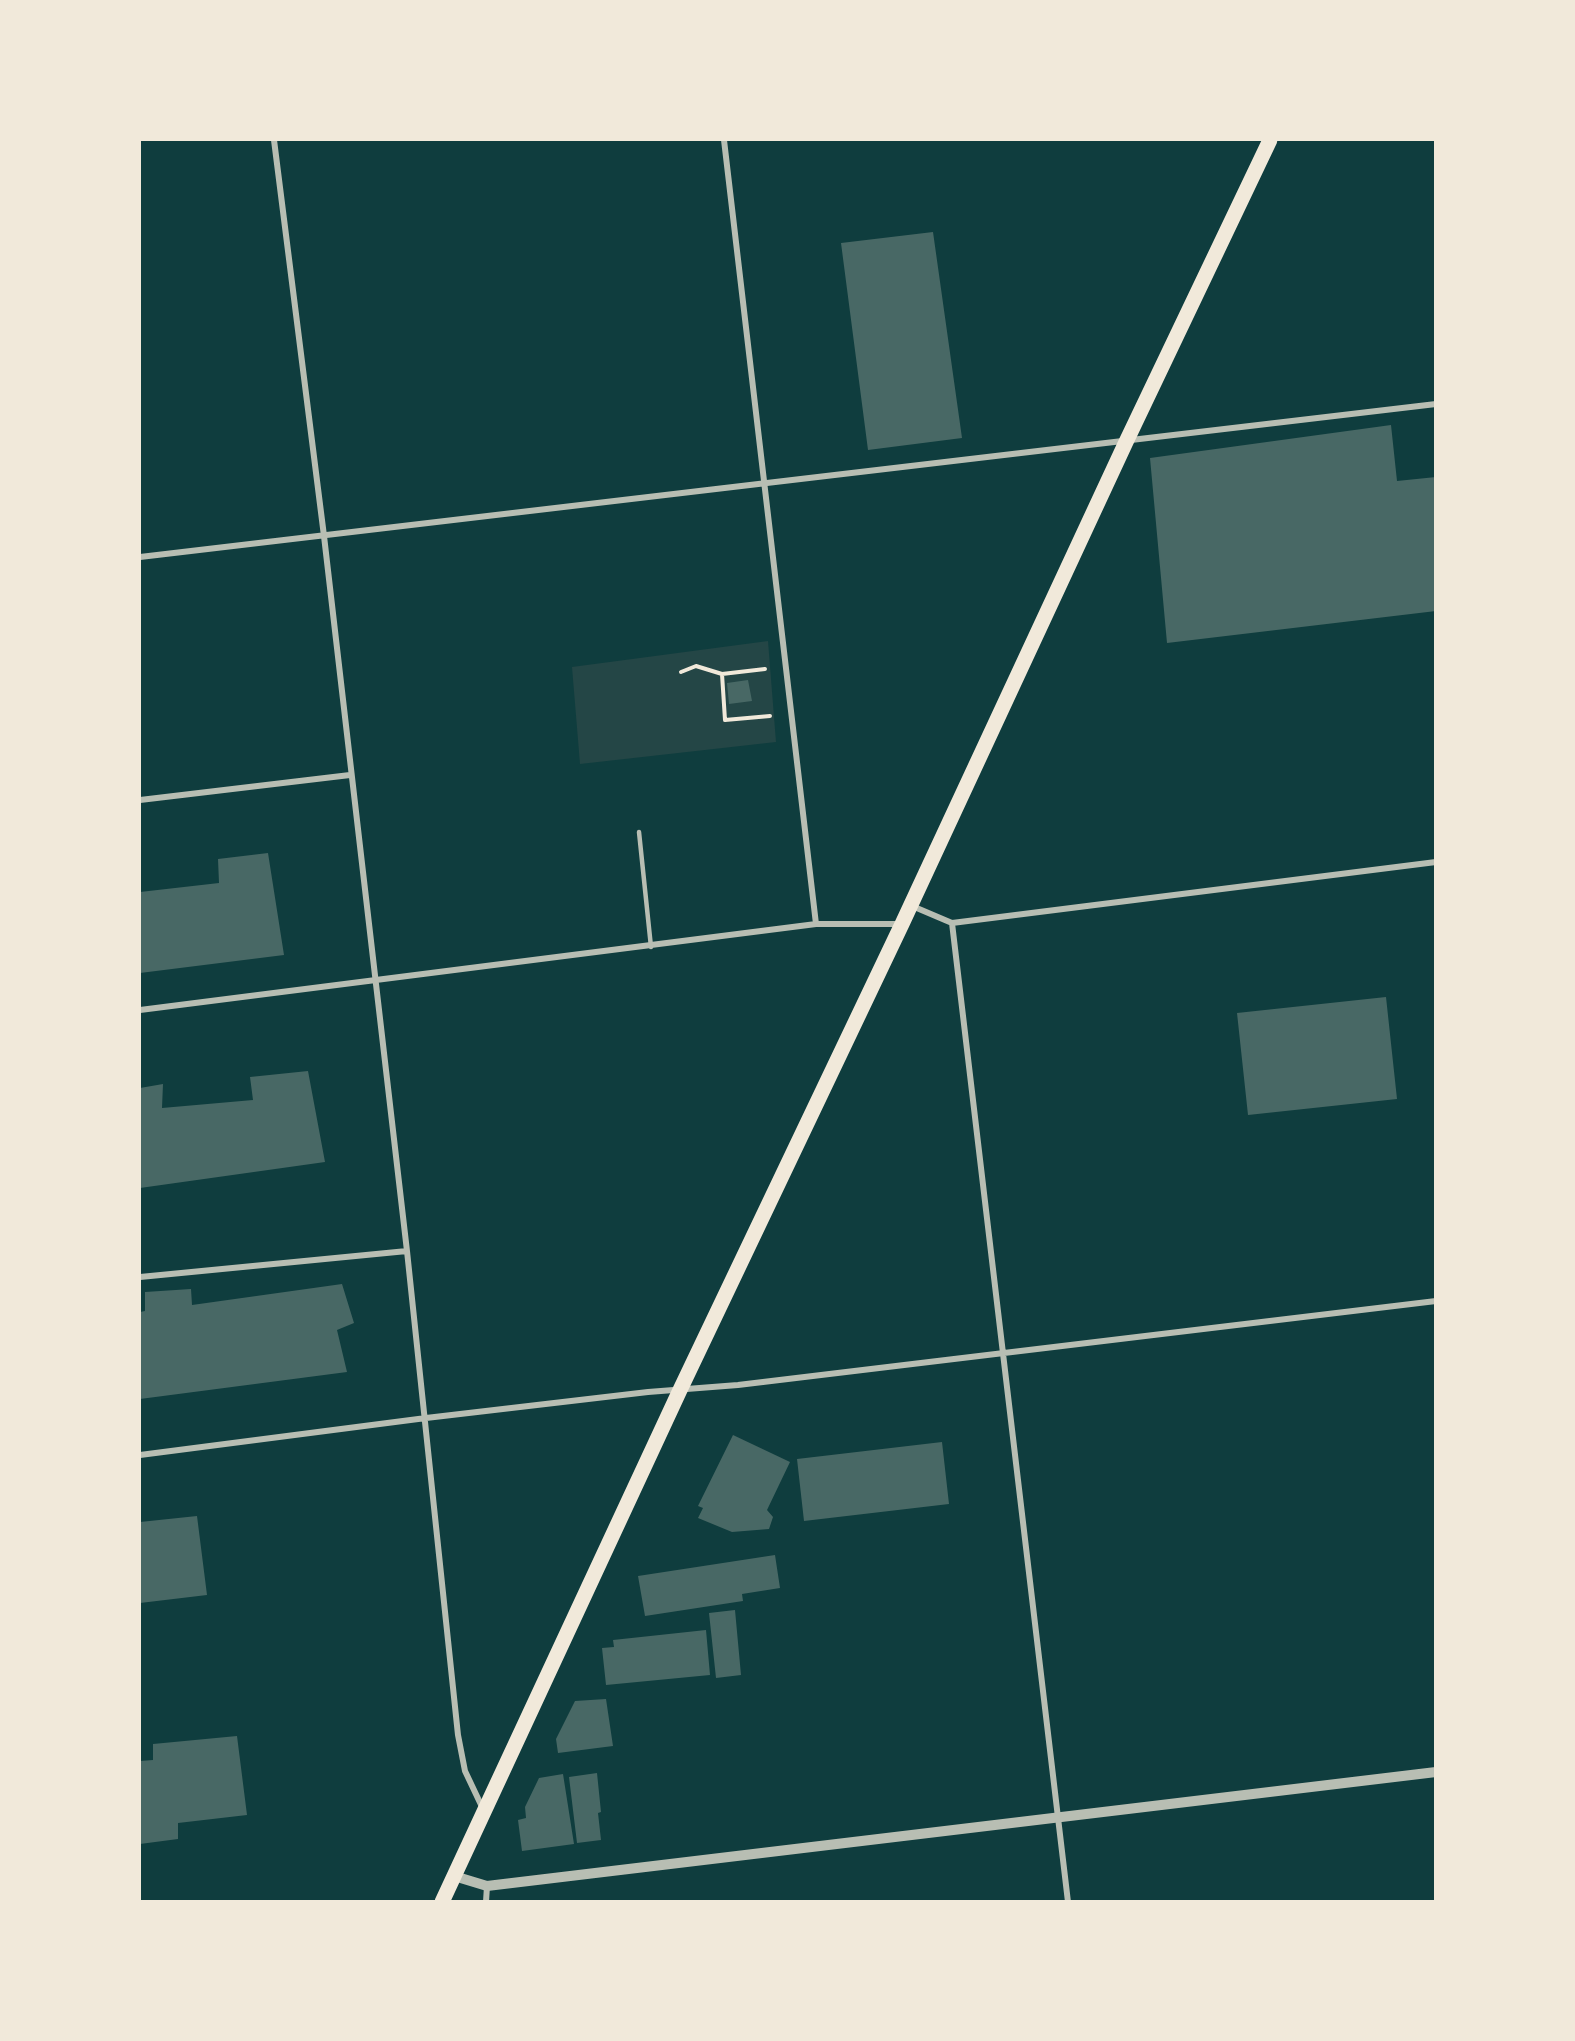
<!DOCTYPE html>
<style>
body{margin:0}
#map{position:relative;width:1575px;height:2041px;overflow:hidden;background:#0f3d3e;font-family:Arial,sans-serif}
canvas{display:block}
.frame{position:absolute;inset:0;border:141px solid #f1e9da;pointer-events:none}
</style>
<div id="map">
<canvas width="1575" height="2041"></canvas>
<div class="frame"></div>
</div>
<script>
const g = document.querySelector('canvas').getContext('2d');
g.lineJoin = 'round';
function paint(path, color) { g.fillStyle = color; g.fill(path, 'evenodd'); }
const shape = rows => new Path2D(rows.map(r => 'M' + r).join(''));
function trace(path, color, width, dash) { g.strokeStyle = color; g.lineWidth = width; g.lineCap = dash ? 'butt' : 'round'; g.setLineDash(dash || []); g.stroke(path); }
paint(shape([
 [768,641,776,742,580,764,572,667]
]), '#244646');
paint(shape([
 [933,232,962,438,868,450,841,243],
 [1391,425,1397,481,1436,477,1436,611,1167,643,1150,458],
 [748,680,752,701,729,704,727,683],
 [268,853,284,955,140,973,140,892,219,883,218,859],
 [1386,997,1397,1099,1248,1115,1237,1013],
 [308,1071,325,1162,140,1188,140,1088,163,1084,162,1108,253,1100,250,1077],
 [342,1284,354,1323,337,1330,347,1372,140,1399,140,1312,145,1311,145,1292,191,1289,192,1305],
 [733,1435,790,1462,767,1510,773,1517,769,1529,732,1532,698,1518,703,1508,698,1506],
 [942,1442,949,1504,804,1521,797,1459],
 [197,1516,207,1595,140,1603,140,1522],
 [775,1555,780,1588,742,1594,743,1601,645,1616,638,1576],
 [735,1610,741,1675,716,1678,709,1613],
 [706,1630,710,1675,606,1685,602,1648,614,1647,613,1640],
 [606,1699,613,1746,558,1753,556,1739,575,1701],
 [237,1736,247,1815,178,1823,178,1839,140,1844,140,1761,153,1760,153,1744],
 [597,1773,601,1812,598,1813,601,1840,577,1843,569,1777],
 [563,1774,574,1844,522,1851,518,1820,526,1818,525,1807,539,1778]
]), '#486865');
trace(shape([
 [765,669,722,674,725,720,770,716],
 [681,672,696,666,722,674]
]), '#f1e9da', 4);
trace(shape([
 [639,832,651,947]
]), '#b8beb3', 4.5);
trace(shape([
 [274,140,324,536,407,1251,458,1735,465,1771,483,1809],
 [724,140,816,924],
 [140,557,1436,404],
 [140,800,350,775],
 [912,906,952,923,1068,1902],
 [952,923,1436,862],
 [140,1010,816,924,902,924],
 [140,1277,407,1251],
 [140,1455,426,1418,648,1392,738,1385,1436,1301],
 [486,1902,487,1886]
]), '#b8beb3', 6);
trace(shape([
 [454,1876,487,1886,1436,1772]
]), '#b8beb3', 10);
trace(shape([
 [442,1902,680,1390,902,924,1126,442,1270,140]
]), '#f1e9da', 15);
</script>
